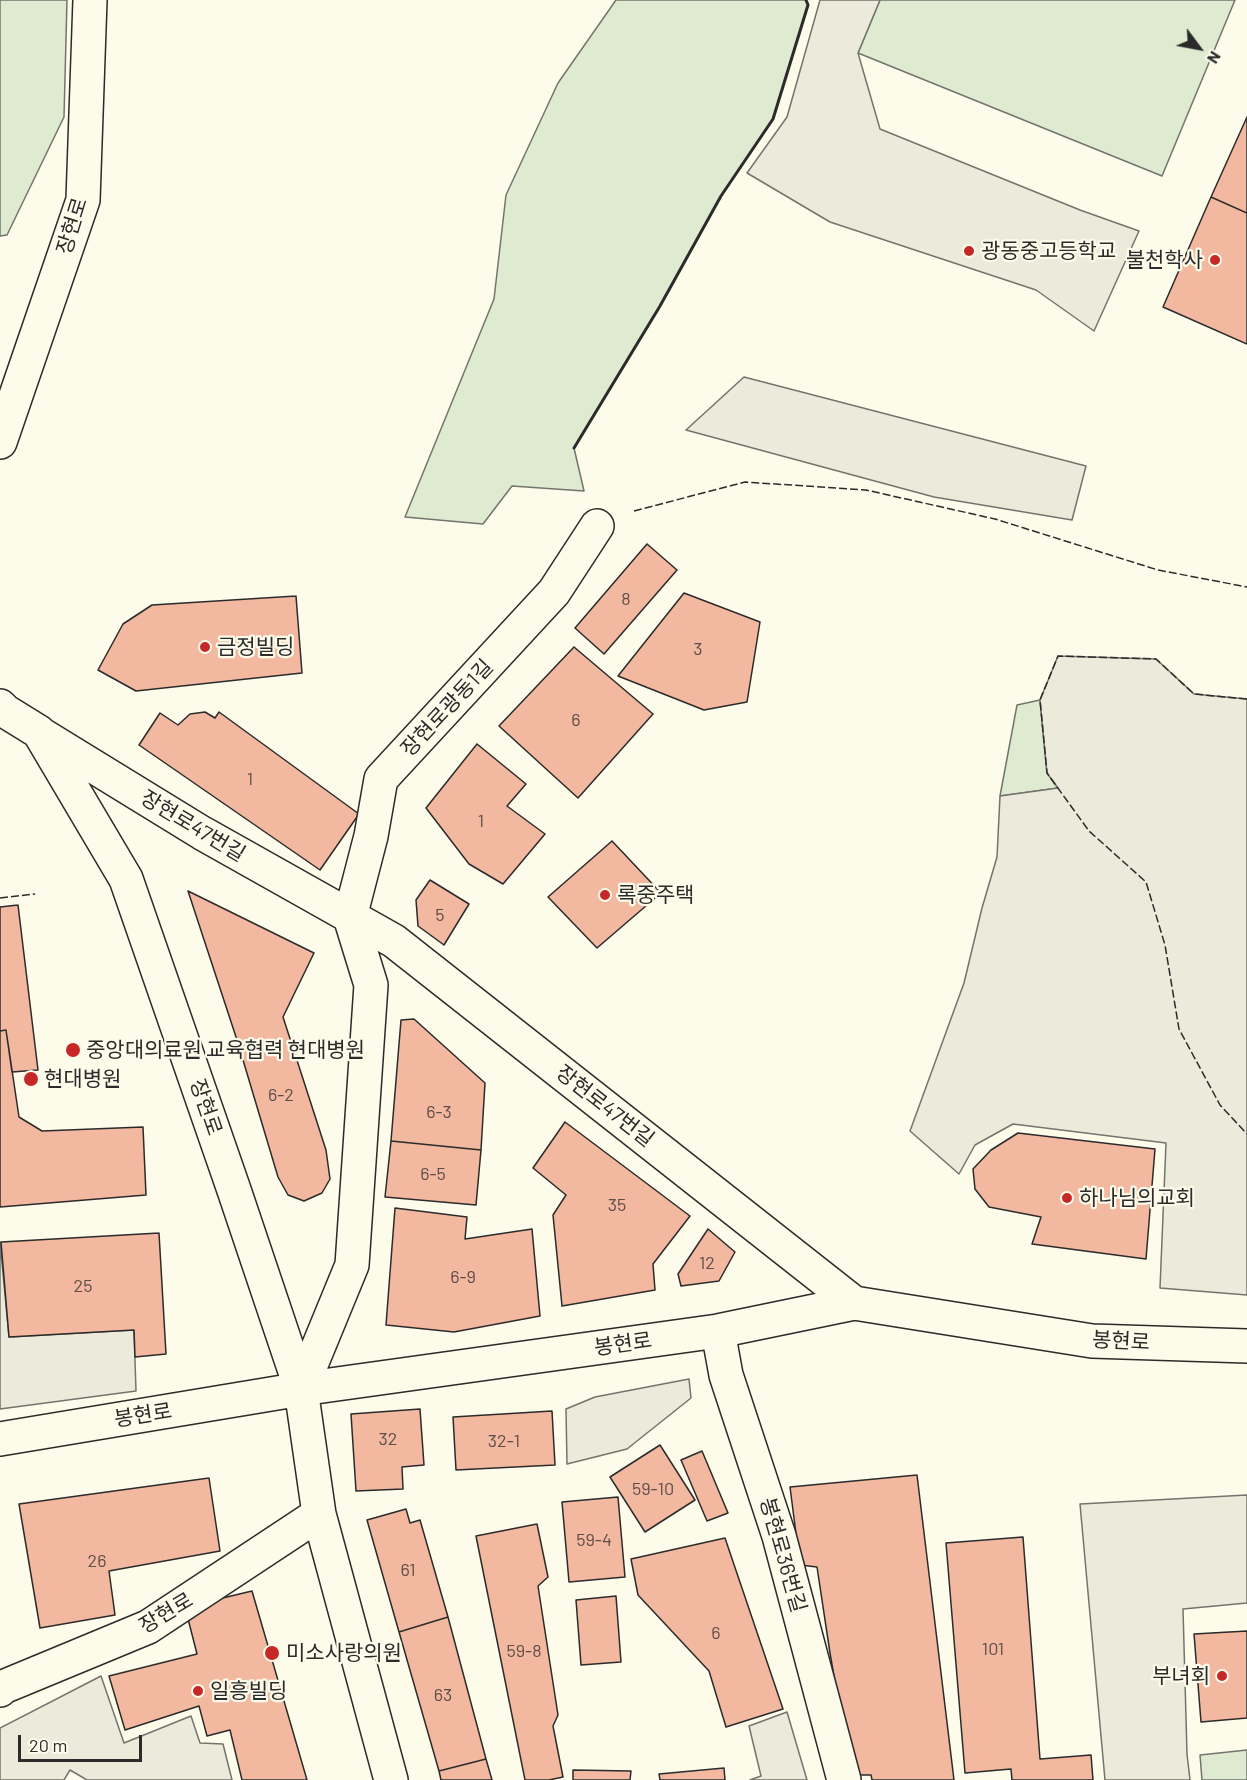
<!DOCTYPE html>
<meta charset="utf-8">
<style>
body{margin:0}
#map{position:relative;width:1247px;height:1780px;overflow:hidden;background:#fdfbea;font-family:Barlow,sans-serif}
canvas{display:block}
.north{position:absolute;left:1169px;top:18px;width:60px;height:60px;-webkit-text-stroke:4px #fdfbea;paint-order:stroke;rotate:122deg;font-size:16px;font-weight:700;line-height:24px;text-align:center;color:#2b2b2b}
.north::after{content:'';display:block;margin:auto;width:21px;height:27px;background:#2b2b2b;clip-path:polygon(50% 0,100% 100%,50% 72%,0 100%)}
.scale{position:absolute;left:18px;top:1735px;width:124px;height:27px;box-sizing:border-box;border:3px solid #2b2b2b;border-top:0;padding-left:8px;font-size:18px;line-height:21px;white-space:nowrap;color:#2b2b2b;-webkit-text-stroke:4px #fdfbea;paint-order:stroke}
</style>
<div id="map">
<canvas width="1247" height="1780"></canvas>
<div class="north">N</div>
<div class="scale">20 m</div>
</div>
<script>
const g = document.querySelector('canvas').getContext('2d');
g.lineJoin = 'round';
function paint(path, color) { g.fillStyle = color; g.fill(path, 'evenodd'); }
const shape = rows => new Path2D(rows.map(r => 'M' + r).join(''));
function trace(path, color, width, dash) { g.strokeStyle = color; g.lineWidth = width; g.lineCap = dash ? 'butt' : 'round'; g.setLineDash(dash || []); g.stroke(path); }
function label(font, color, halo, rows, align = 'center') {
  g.font = font + ' Barlow,"Noto Sans KR",sans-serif'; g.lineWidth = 4.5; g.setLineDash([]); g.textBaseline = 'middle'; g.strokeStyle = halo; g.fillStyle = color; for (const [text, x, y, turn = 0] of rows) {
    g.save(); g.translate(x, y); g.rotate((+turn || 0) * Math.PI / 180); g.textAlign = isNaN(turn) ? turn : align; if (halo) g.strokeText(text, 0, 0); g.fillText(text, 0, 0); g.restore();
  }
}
const green = shape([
 [0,0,67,0,64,117,7,235,0,236,0,0],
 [616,0,806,0,808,5,773,119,721,196,660,306,574,448,584,491,512,486,483,524,405,517,494,299,506,195,558,83,616,0],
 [880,0,1235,0,1162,176,858,53,880,0],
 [1040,700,1047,773,1058,788,1000,796,1017,705,1040,700],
 [1247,1750,1247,1780,1202,1780,1200,1755,1247,1750]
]);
paint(green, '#deebd1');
trace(green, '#74746e', 1.5);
const parking = shape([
 [820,0,880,0,858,53,880,129,1080,210,1139,231,1094,331,1036,290,830,222,747,173,787,117,820,0],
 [744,377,1086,466,1072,520,934,497,686,430,744,377],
 [1058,656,1156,659,1194,694,1247,699,1247,1295,1160,1288,1166,1143,1013,1124,975,1145,959,1174,910,1131,964,983,982,908,997,857,1000,796,1058,788,1047,773,1040,700,1058,656],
 [0,1242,9,1337,134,1330,136,1391,0,1409,0,1242],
 [689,1379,691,1398,627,1449,567,1464,566,1409,595,1397,689,1379],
 [1247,1495,1247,1603,1183,1609,1187,1754,1190,1780,1105,1780,1080,1504,1247,1495],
 [101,1676,124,1743,191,1716,200,1743,223,1744,232,1780,87,1780,70,1770,64,1780,0,1780,0,1728,101,1676],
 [787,1712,807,1780,750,1780,761,1776,749,1726,787,1712]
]);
paint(parking, '#eceadb');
trace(parking, '#74746e', 1.5);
const building = shape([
 [1247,117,1247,213,1211,197,1247,117],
 [1211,197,1247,213,1247,344,1163,307,1211,197],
 [647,544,677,570,604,654,575,628,647,544],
 [684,593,760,622,747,702,704,710,618,676,684,593],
 [296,596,302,673,136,691,98,670,123,624,152,605,296,596],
 [574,647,653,714,578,798,499,726,574,647],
 [205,712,215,718,219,712,359,814,320,870,139,745,160,713,178,725,190,714,205,712],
 [477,744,526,784,507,806,545,834,503,884,469,864,426,808,477,744],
 [612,841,661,893,597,948,548,897,612,841],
 [430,880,469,904,444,945,418,926,416,900,430,880],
 [188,891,314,953,283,1017,326,1150,330,1179,322,1193,304,1201,288,1195,278,1177,237,1040,188,891],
 [18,905,38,1070,12,1072,6,1030,0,1031,0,907,18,905],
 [414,1019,485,1083,481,1150,391,1141,401,1020,414,1019],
 [6,1030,19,1117,42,1131,143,1127,146,1195,0,1207,0,1031,6,1030],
 [565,1122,690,1216,653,1264,655,1290,562,1306,553,1215,566,1195,533,1168,565,1122],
 [1018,1133,1155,1149,1146,1259,1032,1244,1041,1217,989,1207,975,1189,973,1169,991,1150,1018,1133],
 [391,1141,481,1150,476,1205,385,1197,391,1141],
 [395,1208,467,1217,465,1239,532,1229,540,1316,454,1332,386,1325,395,1208],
 [708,1229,735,1252,719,1281,681,1286,678,1274,708,1229],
 [159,1233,166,1354,135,1357,134,1330,9,1337,1,1242,159,1233],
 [420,1409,424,1465,402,1467,403,1489,356,1491,351,1414,420,1409],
 [552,1411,555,1465,456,1470,453,1417,552,1411],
 [660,1445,695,1500,645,1532,610,1477,660,1445],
 [702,1451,728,1513,707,1521,681,1460,702,1451],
 [917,1475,954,1780,872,1780,871,1775,851,1775,830,1653,817,1567,800,1565,790,1487,917,1475],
 [209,1478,220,1551,109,1571,115,1615,40,1628,19,1504,209,1478],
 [618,1497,625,1577,569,1582,562,1502,618,1497],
 [406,1509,410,1523,420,1520,448,1617,399,1632,367,1520,406,1509],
 [537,1524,548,1577,538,1586,558,1715,553,1726,563,1777,549,1780,525,1780,476,1536,537,1524],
 [1023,1537,1040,1759,1091,1755,1093,1780,1012,1780,1011,1769,965,1773,946,1543,1023,1537],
 [725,1538,783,1709,726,1727,709,1671,638,1595,631,1559,725,1538],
 [252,1591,307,1780,242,1780,230,1730,207,1736,199,1706,125,1730,109,1676,197,1654,185,1607,252,1591],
 [616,1596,621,1662,581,1665,576,1600,616,1596],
 [448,1617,486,1759,439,1771,399,1632,448,1617],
 [1247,1631,1247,1718,1201,1722,1194,1634,1247,1631],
 [486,1759,492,1780,441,1780,439,1771,486,1759],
 [724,1768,725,1780,660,1780,659,1774,724,1768],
 [573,1770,631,1771,630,1780,573,1780,573,1770]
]);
paint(building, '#f2b8a0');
trace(building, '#2b2b2b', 1.5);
const minor = shape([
 [0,442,83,200,90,0],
 [0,706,5,711,39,732,126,879,234,1190,301,1389,319,1514,391,1780],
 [44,736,202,833,394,941,854,1303],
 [718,1331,726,1375,779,1536,844,1780],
 [301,1389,352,1265,371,985,350,917,371,836,381,779,554,592,597,526],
 [0,1439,301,1389,718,1331,854,1303,1092,1341,1247,1346],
 [0,1690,3,1687,148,1627,319,1514]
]);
trace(minor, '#2b2b2b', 36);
trace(minor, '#fdfbea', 33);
trace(shape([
 [634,511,745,482,866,490,995,519,1158,570,1247,587],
 [1247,699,1194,694,1156,659,1058,656,1040,700,1047,773,1089,831,1146,882,1165,945,1179,1029,1220,1105,1247,1134],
 [0,898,35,894]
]), '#2b2b2b', 1.5, [8, 3]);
trace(shape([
 [574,448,660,306,721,196,773,119,808,5,806,0]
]), '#2b2b2b', 3);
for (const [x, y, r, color] of [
 [969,251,6,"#c62828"],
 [1215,260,6,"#c62828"],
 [205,647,6,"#c62828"],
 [605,895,6,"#c62828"],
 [73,1050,8,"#c62828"],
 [31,1079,8,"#c62828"],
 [1067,1198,6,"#c62828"],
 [272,1653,8,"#c62828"],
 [1222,1676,6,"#c62828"],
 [198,1691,6,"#c62828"]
]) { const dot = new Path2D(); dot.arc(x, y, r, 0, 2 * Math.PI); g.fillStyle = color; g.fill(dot); trace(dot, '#fdfbea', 2); }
label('18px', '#5d4e48', null, [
 ["8",626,599],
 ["3",698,649],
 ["6",576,720],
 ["1",250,779],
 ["1",481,821],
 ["5",440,915],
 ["6-2",281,1095],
 ["6-3",439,1112],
 ["6-5",433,1174],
 ["35",617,1205],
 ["12",707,1263],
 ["6-9",463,1277],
 ["25",83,1286],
 ["32",388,1439],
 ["32-1",504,1441],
 ["59-10",653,1489],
 ["59-4",594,1540],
 ["26",97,1561],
 ["61",408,1570],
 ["6",716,1633],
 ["101",993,1649],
 ["59-8",524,1651],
 ["63",443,1695]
]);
label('21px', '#2b2b2b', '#fdfbea', [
 ["장현로",72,226,-73],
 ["장현로광동1길",447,708,-47],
 ["장현로47번길",193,826,31],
 ["장현로47번길",605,1106,38],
 ["장현로",206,1107,71],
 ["봉현로",1121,1341,3],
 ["봉현로",623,1344,-8],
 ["봉현로",143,1415,-9],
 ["봉현로36번길",783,1555,74],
 ["장현로",166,1613,-31]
]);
label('21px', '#2b2b2b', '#fdfbea', [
 ["광동중고등학교",981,251],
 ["불천학사",1203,260,"right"],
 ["금정빌딩",217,647],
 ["록중주택",617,895],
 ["중앙대의료원 교육협력 현대병원",86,1050],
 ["현대병원",44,1079],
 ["하나님의교회",1079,1198],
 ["미소사랑의원",286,1653],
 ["부녀회",1210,1676,"right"],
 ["일흥빌딩",210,1691]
], 'left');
</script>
